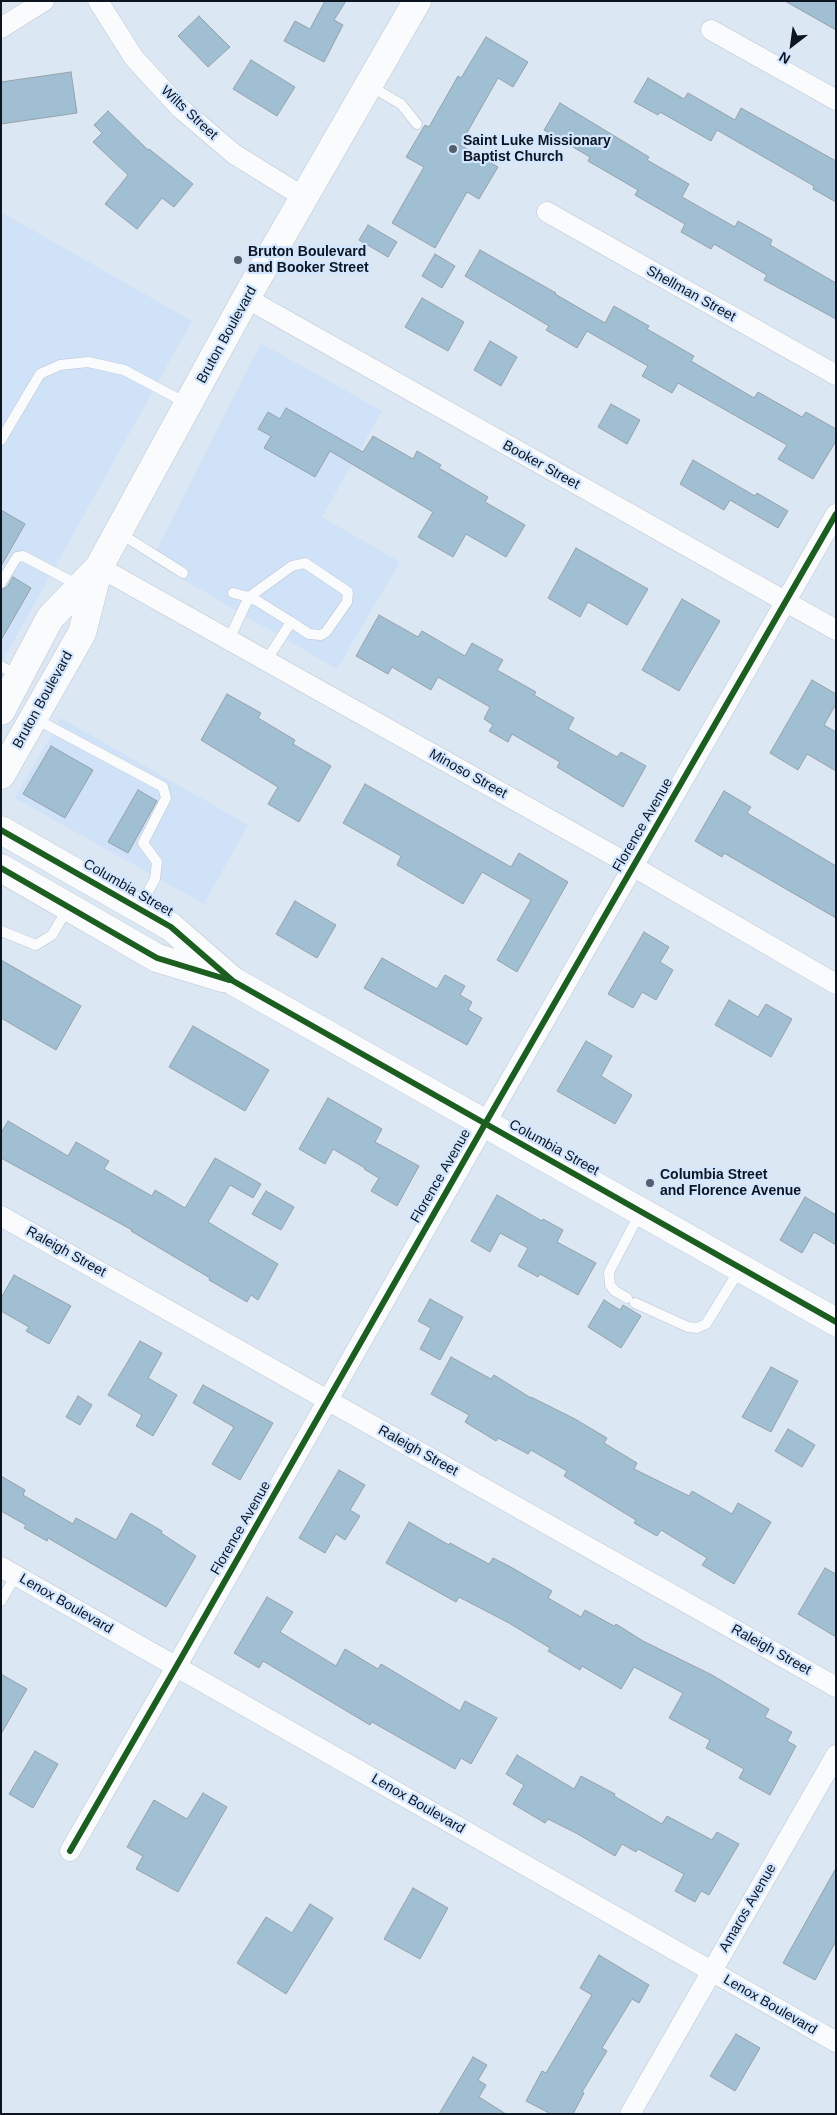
<!DOCTYPE html>
<style>
body{margin:0}
#map{position:relative;width:837px;height:2115px;overflow:hidden;background:#dce7f4;font-family:Arial,sans-serif}
canvas{display:block}
.frame{position:absolute;inset:0;border:2px solid #0d1520;pointer-events:none}
.north{position:absolute;left:767px;top:20px;width:50px;height:50px;-webkit-text-stroke:4px #d2e6ff;paint-order:stroke;rotate:210deg;font-size:14px;font-weight:700;line-height:20px;text-align:center;color:#0d1520}
.north::after{content:'';display:block;margin:auto;width:18px;height:22px;background:#0d1520;clip-path:polygon(50% 0,100% 100%,50% 72%,0 100%)}
</style>
<div id="map">
<canvas width="837" height="2115"></canvas>
<div class="frame"></div>
<div class="north">N</div>
</div>
<script>
const g = document.querySelector('canvas').getContext('2d');
g.lineJoin = 'round';
function paint(path, color) { g.fillStyle = color; g.fill(path, 'evenodd'); }
const shape = rows => new Path2D(rows.map(r => 'M' + r).join(''));
function trace(path, color, width, dash) { g.strokeStyle = color; g.lineWidth = width; g.lineCap = dash ? 'butt' : 'round'; g.setLineDash(dash || []); g.stroke(path); }
function label(font, color, halo, rows, align = 'center') {
  g.font = font + ' Arial,sans-serif'; g.lineWidth = 4.5; g.setLineDash([]); g.textBaseline = 'middle'; g.strokeStyle = halo; g.fillStyle = color; for (const [text, x, y, turn = 0] of rows) {
    g.save(); g.translate(x, y); g.rotate((+turn || 0) * Math.PI / 180); g.textAlign = isNaN(turn) ? turn : align; if (halo) g.strokeText(text, 0, 0); g.fillText(text, 0, 0); g.restore();
  }
}
paint(shape([
 [1,212,192,321,1,664],
 [261,343,382,411,322,517,400,562,337,669,151,561],
 [61,718,248,825,204,904,15,798]
]), '#d0e2f8');
const building = shape([
 [325,1,346,1,334,20,343,25,324,62,284,41,295,21,310,29,325,1],
 [785,1,836,1,836,30,785,1],
 [199,16,230,47,208,67,178,36,199,16],
 [486,37,528,62,513,87,498,78,460,145,498,167,479,199,467,192,435,248,392,223,424,167,406,157,425,125,429,127,458,76,461,78,486,37],
 [251,60,295,87,277,116,233,89,251,60],
 [71,72,77,113,1,124,1,82,71,72],
 [648,78,684,99,688,93,735,120,741,108,836,161,836,202,813,189,814,186,717,130,711,141,660,112,658,115,634,102,648,78],
 [560,103,649,157,647,160,689,184,682,197,735,227,738,221,772,240,770,245,836,283,836,319,764,280,767,275,714,244,711,249,681,232,685,224,635,195,638,190,588,161,590,157,544,130,560,103],
 [108,111,148,150,149,149,193,184,174,207,162,198,137,229,105,204,128,175,93,142,102,133,94,125,108,111],
 [368,225,397,242,388,257,359,240,368,225],
 [480,250,556,293,555,294,605,323,614,306,649,326,647,329,694,356,691,361,754,398,758,392,802,417,806,412,836,429,836,441,813,479,778,459,787,445,678,383,672,393,642,376,648,366,587,331,577,348,546,330,549,326,465,276,480,250],
 [435,254,455,266,442,288,422,276,435,254],
 [422,298,464,322,448,351,405,327,422,298],
 [490,341,517,357,501,386,474,370,490,341],
 [611,404,640,420,627,444,598,427,611,404],
 [286,408,363,452,373,436,413,459,417,451,441,465,439,468,488,497,485,502,525,525,506,557,466,534,453,557,418,537,433,512,330,451,315,477,264,448,271,436,258,429,268,412,280,419,286,408],
 [693,460,755,496,757,493,788,511,778,528,730,500,724,510,680,484,693,460],
 [1,510,25,524,1,566,1,510],
 [576,548,648,589,627,625,588,602,580,617,548,598,576,548],
 [13,577,31,588,1,640,1,590,7,587,13,577],
 [682,599,720,621,679,691,642,670,682,599],
 [379,615,418,637,422,631,465,656,472,643,503,660,497,670,536,692,534,695,574,718,568,729,617,757,621,752,646,766,623,807,557,767,560,762,512,734,508,742,489,731,493,725,484,719,490,707,438,677,431,690,392,667,388,674,356,656,379,615],
 [812,680,836,694,836,704,824,725,836,732,836,771,807,754,798,770,770,753,812,680],
 [227,694,261,713,258,718,295,740,293,744,331,766,299,822,268,804,278,787,201,740,227,694],
 [51,746,93,770,65,818,23,794,51,746],
 [365,784,511,867,519,853,568,882,517,972,497,960,531,900,482,872,463,904,397,865,401,856,343,823,365,784],
 [138,790,157,801,128,853,108,842,138,790],
 [724,791,751,807,747,813,836,866,836,918,724,853,722,857,695,841,724,791],
 [295,901,336,925,317,958,276,934,295,901],
 [644,932,669,947,660,962,673,970,656,1000,642,992,633,1008,608,994,644,932],
 [382,958,437,989,445,975,465,986,460,995,472,1002,468,1010,482,1018,467,1045,364,988,382,958],
 [1,960,81,1006,56,1050,1,1018,1,960],
 [729,1000,758,1017,766,1004,792,1019,771,1057,715,1025,729,1000],
 [193,1026,269,1070,245,1111,169,1067,193,1026],
 [586,1041,612,1056,601,1076,632,1095,615,1124,557,1091,586,1041],
 [328,1098,382,1129,375,1142,419,1166,397,1206,371,1191,379,1178,364,1169,365,1168,333,1149,325,1164,299,1149,328,1098],
 [8,1121,68,1156,76,1142,109,1161,104,1169,152,1196,155,1190,185,1208,215,1158,261,1184,253,1198,230,1185,208,1222,278,1264,258,1300,251,1295,247,1302,209,1280,210,1278,131,1231,132,1230,1,1158,1,1133,8,1121],
 [266,1191,294,1207,281,1230,252,1214,266,1191],
 [497,1195,542,1221,543,1219,563,1230,557,1242,596,1263,578,1295,540,1274,538,1277,518,1266,528,1248,500,1233,490,1252,471,1241,497,1195],
 [805,1197,836,1215,836,1245,814,1232,802,1253,780,1240,805,1197],
 [14,1275,71,1306,49,1344,26,1331,29,1327,1,1311,1,1298,14,1275],
 [430,1299,463,1317,440,1360,420,1349,431,1328,418,1321,430,1299],
 [604,1300,620,1310,623,1305,641,1316,621,1348,588,1327,604,1300],
 [140,1341,162,1353,148,1378,177,1395,153,1436,136,1426,142,1415,108,1395,140,1341],
 [451,1357,491,1379,494,1375,531,1398,531,1397,575,1419,607,1438,604,1443,637,1463,634,1469,689,1496,692,1491,732,1514,738,1503,771,1522,734,1584,702,1565,707,1558,661,1530,657,1536,634,1523,636,1520,564,1476,567,1471,531,1450,528,1454,498,1438,496,1441,465,1422,469,1415,431,1394,451,1357],
 [771,1367,798,1381,771,1432,742,1417,771,1367],
 [203,1385,273,1423,240,1480,212,1464,234,1427,193,1403,203,1385],
 [78,1396,92,1405,80,1425,66,1417,78,1396],
 [788,1429,815,1445,802,1467,775,1451,788,1429],
 [339,1470,365,1485,350,1510,360,1516,345,1540,336,1534,325,1553,299,1538,339,1470],
 [1,1476,25,1490,23,1495,73,1524,76,1518,116,1540,131,1513,162,1531,161,1533,196,1556,166,1607,48,1538,47,1541,24,1528,26,1525,1,1511,1,1476],
 [409,1522,449,1545,450,1543,489,1564,493,1558,509,1566,552,1591,548,1598,581,1617,585,1610,614,1626,616,1624,643,1641,712,1675,769,1709,765,1717,792,1732,787,1741,796,1746,770,1795,739,1778,744,1769,706,1748,710,1740,669,1718,683,1693,634,1667,621,1689,582,1666,580,1670,548,1651,550,1648,509,1623,459,1597,456,1602,386,1563,409,1522],
 [825,1568,836,1574,836,1637,798,1614,825,1568],
 [267,1597,293,1612,280,1632,336,1666,345,1649,378,1669,381,1664,460,1711,465,1701,497,1718,471,1764,461,1758,455,1769,372,1722,370,1725,263,1661,259,1668,234,1653,267,1597],
 [1,1674,27,1689,1,1734,1,1674],
 [35,1751,58,1764,33,1808,9,1794,35,1751],
 [517,1755,574,1789,581,1776,615,1794,614,1796,662,1824,667,1816,712,1840,717,1832,739,1844,709,1895,701,1891,695,1902,675,1891,684,1874,638,1849,636,1852,622,1844,615,1856,576,1833,548,1819,545,1823,513,1804,524,1785,506,1774,517,1755],
 [203,1793,227,1807,178,1892,136,1869,143,1856,127,1847,154,1800,187,1819,203,1793],
 [836,1868,836,1941,815,1980,783,1963,836,1868],
 [413,1888,448,1908,420,1959,384,1939,413,1888],
 [310,1904,333,1918,286,1994,237,1963,266,1917,292,1933,310,1904],
 [599,1955,649,1985,639,2003,632,1999,602,2048,607,2051,582,2092,584,2093,573,2114,551,2114,526,2101,542,2071,546,2073,592,1995,580,1988,599,1955],
 [736,2034,760,2048,735,2091,710,2076,736,2034],
 [473,2057,487,2065,478,2080,486,2085,479,2097,506,2114,439,2114,473,2057]
]);
paint(building, '#a0bfd2');
trace(building, '#96a1aa', 1);
const lane = shape([
 [370,86,401,104,417,124],
 [1,440,40,374,60,365,88,362,124,370,188,404],
 [118,532,183,573],
 [1,583,17,557,23,556,80,586],
 [233,593,249,597,292,566,305,563,348,592,347,602,326,632,321,635,309,634,291,622],
 [229,639,249,597,259,602,291,622,266,661],
 [1,666,18,676],
 [34,718,163,787,166,798,143,843,157,862,155,879,139,908],
 [1,931,36,945,52,935,68,908],
 [627,1298,615,1291,610,1285,609,1272,640,1213],
 [635,1303,688,1327,697,1328,706,1324,740,1269],
 [1,1601,16,1575]
]);
const street = shape([
 [98,1,134,58,180,108,234,154,305,198],
 [1,28,44,1],
 [711,30,836,100],
 [547,212,836,375],
 [246,298,836,630],
 [99,567,634,867,836,984],
 [1,1216,836,1687],
 [1,1567,836,2042],
 [70,1851,176,1667,485,1124,836,514],
 [630,2114,836,1755]
]);
const secondary = shape([
 [1,711,50,618,98,568],
 [1,775,82,633,99,567,246,298,417,1],
 [1,830,171,927,233,981,836,1322],
 [1,868,157,958,223,978]
]);
trace(lane, '#bbc5d0', 11);
trace(street, '#bbc5d0', 21);
trace(secondary, '#bbc5d0', 29);
trace(lane, '#fafbfd', 10);
trace(street, '#fafbfd', 20);
trace(secondary, '#fafbfd', 28);
trace(shape([
 [1,830,171,927,233,981,836,1322],
 [1,868,157,958,229,980],
 [70,1851,176,1667,485,1124,836,514]
]), '#1b5e20', 6);
for (const [x, y, r, color] of [
 [453,149,5,"#555e6a"],
 [238,260,5,"#555e6a"],
 [650,1183,5,"#555e6a"]
]) { const dot = new Path2D(); dot.arc(x, y, r, 0, 2 * Math.PI); g.fillStyle = color; g.fill(dot); trace(dot, '#d2e6ff', 2); }
label('14px', '#0d1520', '#d2e6ff', [
 ["Wilts Street",189,113,43],
 ["Shellman Street",691,294,29],
 ["Bruton Boulevard",227,335,-61],
 ["Booker Street",541,465,29],
 ["Bruton Boulevard",43,700,-61],
 ["Minoso Street",468,774,29],
 ["Florence Avenue",643,825,-60],
 ["Columbia Street",128,888,30],
 ["Columbia Street",554,1148,29],
 ["Florence Avenue",441,1176,-60],
 ["Raleigh Street",66,1252,29],
 ["Raleigh Street",418,1451,29],
 ["Florence Avenue",241,1528,-60],
 ["Lenox Boulevard",66,1604,30],
 ["Raleigh Street",771,1650,29],
 ["Lenox Boulevard",418,1804,30],
 ["Amaros Avenue",748,1908,-60],
 ["Lenox Boulevard",770,2005,30]
]);
label('bold 14px', '#0d1520', '#d2e6ff', [
 ["Saint Luke Missionary",463,141],
 ["Baptist Church",463,157],
 ["Bruton Boulevard",248,252],
 ["and Booker Street",248,268],
 ["Columbia Street",660,1175],
 ["and Florence Avenue",660,1191]
], 'left');
</script>
